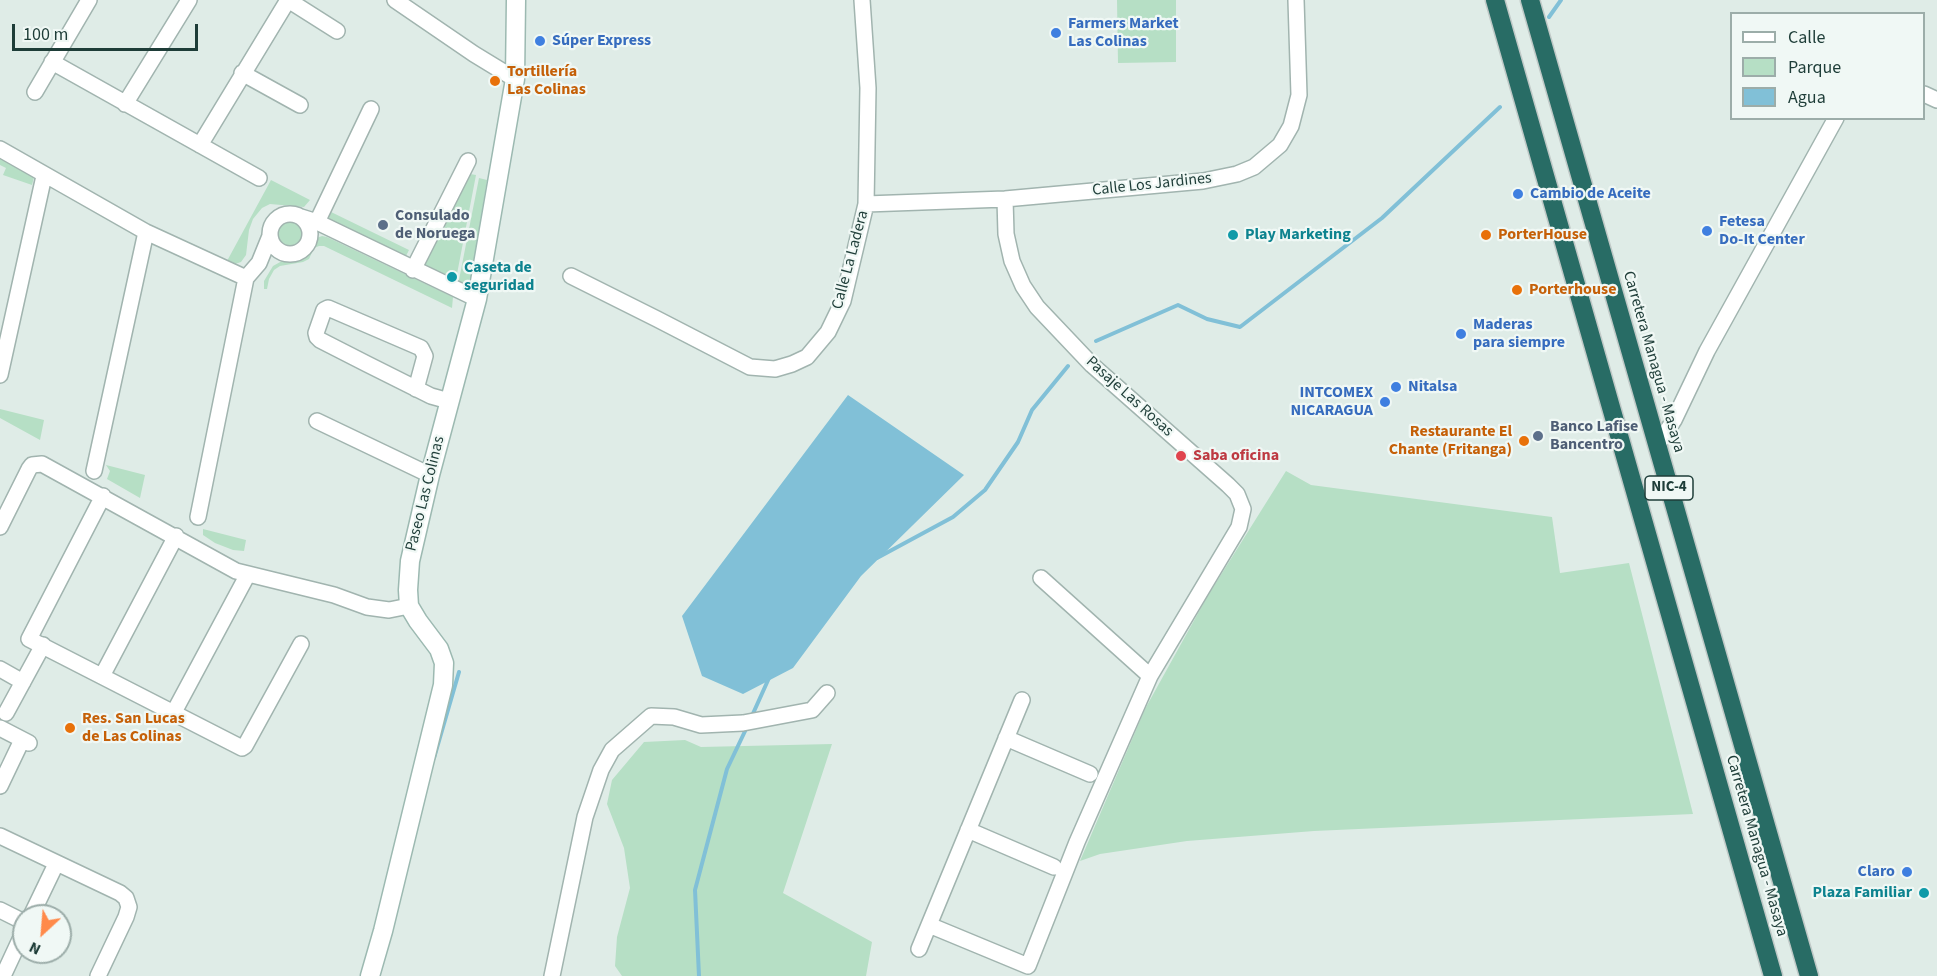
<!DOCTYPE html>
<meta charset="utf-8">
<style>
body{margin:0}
#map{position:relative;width:1937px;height:976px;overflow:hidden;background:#dfece7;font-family:"Source Sans 3",sans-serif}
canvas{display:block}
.legend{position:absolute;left:1730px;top:12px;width:195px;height:108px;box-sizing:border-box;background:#f0f8f5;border:2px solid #9cada9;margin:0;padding:8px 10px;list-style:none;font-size:18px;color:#1e3d38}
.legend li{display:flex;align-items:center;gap:12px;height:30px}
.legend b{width:30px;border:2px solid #9cada9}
.north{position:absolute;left:12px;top:904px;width:60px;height:60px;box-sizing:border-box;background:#f0f8f5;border:2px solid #9cada9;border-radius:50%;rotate:206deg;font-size:16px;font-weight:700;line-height:24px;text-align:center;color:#1e3d38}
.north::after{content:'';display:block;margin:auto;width:21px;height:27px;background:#ff8a4a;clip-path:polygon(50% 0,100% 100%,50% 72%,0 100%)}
.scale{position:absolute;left:12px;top:24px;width:186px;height:27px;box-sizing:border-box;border:3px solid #1e3d38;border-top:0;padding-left:8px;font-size:18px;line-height:21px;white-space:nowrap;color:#1e3d38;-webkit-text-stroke:4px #f0f8f5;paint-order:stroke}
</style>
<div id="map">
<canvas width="1937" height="976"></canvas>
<ul class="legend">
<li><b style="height:8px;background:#fff"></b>Calle</li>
<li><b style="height:16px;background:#b6dfc5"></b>Parque</li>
<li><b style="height:16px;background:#81c0d7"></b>Agua</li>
</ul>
<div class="north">N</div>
<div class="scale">100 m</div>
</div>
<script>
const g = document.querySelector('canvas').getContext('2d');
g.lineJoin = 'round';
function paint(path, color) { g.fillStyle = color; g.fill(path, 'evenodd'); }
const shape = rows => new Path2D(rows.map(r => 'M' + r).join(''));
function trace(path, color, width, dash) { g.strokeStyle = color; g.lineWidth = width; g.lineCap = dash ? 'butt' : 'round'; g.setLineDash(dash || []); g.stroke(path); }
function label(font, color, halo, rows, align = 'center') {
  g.font = font + ' "Source Sans 3",sans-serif'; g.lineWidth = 4.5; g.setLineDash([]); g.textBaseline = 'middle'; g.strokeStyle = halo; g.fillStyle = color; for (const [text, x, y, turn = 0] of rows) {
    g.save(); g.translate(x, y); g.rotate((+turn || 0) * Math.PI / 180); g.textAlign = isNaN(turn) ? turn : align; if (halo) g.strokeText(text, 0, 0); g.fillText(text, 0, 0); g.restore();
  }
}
paint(shape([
 [1117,0,1176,0,1176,62,1118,63],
 [0,156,34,177,32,185,3,175,6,168,0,165],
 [470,174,476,175,457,274,450,270,446,279,422,268],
 [479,178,487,180,471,277,468,281,458,285],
 [271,180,310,200,304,207,270,204,262,208,253,219,249,230,246,255,241,262,235,264,230,262,227,261],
 [329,211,409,250,406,256,325,218],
 '276 233a14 14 0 1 1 28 0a14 14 0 1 1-28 0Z',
 [322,236,327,237,453,297,452,308,324,246,319,246,314,248,309,259,303,262,280,266,274,270,269,279,267,289,264,289,264,281,273,266,282,261,294,260,305,256,314,239],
 [0,409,44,420,40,440,0,418],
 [106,465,145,475,140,498,107,479,110,471],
 [1286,471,1311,485,1552,517,1560,573,1629,563,1693,814,1314,831,1187,841,1100,854,1080,861,1145,709,1207,597],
 [203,529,246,540,244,551,233,550,215,543,203,535],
 [685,740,701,747,832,744,783,893,872,942,866,976,622,976,615,966,617,937,630,888,624,848,607,804,612,780,644,742]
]), '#b6dfc5');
paint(shape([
 [848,395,964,475,861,576,793,668,743,694,702,676,682,616]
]), '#81c0d7');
trace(shape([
 [1549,17,1561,0],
 [1096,341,1178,305,1207,319,1240,327,1382,218,1500,107],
 [877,558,953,517,985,490,1018,442,1032,410,1068,366],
 [751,718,769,678],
 [434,758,459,672],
 [699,976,695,890,727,769,747,727]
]), '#81c0d7', 4);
const street = shape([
 [288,0,337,31],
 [395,0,474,54,515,79],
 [52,62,259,178],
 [242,73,300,105],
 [35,92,89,0],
 [1924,94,1937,100],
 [125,104,189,0],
 [200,145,288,0],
 [0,149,146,232,246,278],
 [866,204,1005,199,1203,181,1237,174,1254,167,1280,145,1291,126,1299,95,1296,0],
 '270 234a20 20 0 1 1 40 0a20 20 0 1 1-40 0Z',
 [301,217,317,222,477,299],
 [317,222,371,109],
 [413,270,468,161],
 [571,276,657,319,750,367,775,369,792,364,807,357,828,332,843,301,866,204,868,88,862,0],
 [0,375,44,176],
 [416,389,425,356,421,348,328,308,324,310,316,333,317,337,320,340,367,364,431,396,449,401],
 [317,421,430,475],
 [1657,446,1674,420,1707,351,1836,118],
 [94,471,146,232],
 [103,496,29,639,242,748,245,746,301,644],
 [198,517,246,278,259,263,270,236],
 [0,527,29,469,32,465,42,464,236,571,334,595,367,607,389,610,409,606],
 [1041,578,1150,676],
 [0,669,23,682],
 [102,676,176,536],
 [174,712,248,574],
 [6,713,43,645],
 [0,728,29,743],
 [1006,738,1090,774],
 [0,786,22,740],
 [968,830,1054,867],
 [0,836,120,893,126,898,129,907,126,917,98,976],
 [0,910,24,922],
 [31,916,56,864],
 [929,925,1028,966,1077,842,1150,676,1239,527,1243,509,1237,494,1228,485,1092,365,1037,307,1023,286,1012,261,1006,234,1005,199],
 [919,949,1022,700],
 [3,976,24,931],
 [552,976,585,817,601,770,612,750,651,716,674,717,701,725,743,723,812,710,827,693]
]);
const secondary = shape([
 [370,976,383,931,443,685,444,663,439,649,418,621,409,606,408,590,410,561,430,475,477,299,515,79,516,0]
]);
const highway = shape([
 [1495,0,1773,976],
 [1530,0,1809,976]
]);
trace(street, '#a1b4af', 18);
trace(secondary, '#9cb9b1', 21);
trace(highway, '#c0c9c7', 21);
trace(street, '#fff', 15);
trace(secondary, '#fff', 18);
trace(highway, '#286c65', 18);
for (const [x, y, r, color] of [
 [1056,33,6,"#3f7fe0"],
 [540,41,6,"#3f7fe0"],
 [495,81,6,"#e8710a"],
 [1518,194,6,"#3f7fe0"],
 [383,225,6,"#5c6f8a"],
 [1707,231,6,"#3f7fe0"],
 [1233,235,6,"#0f9aa8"],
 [1486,235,6,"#e8710a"],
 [452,277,6,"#0f9aa8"],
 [1517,290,6,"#e8710a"],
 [1461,334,6,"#3f7fe0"],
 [1396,387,6,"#3f7fe0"],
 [1385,402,6,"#3f7fe0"],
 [1538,436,6,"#5c6f8a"],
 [1524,441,6,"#e8710a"],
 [1181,456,6,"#e0444e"],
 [70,728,6,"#e8710a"],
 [1907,872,6,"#3f7fe0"],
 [1924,893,6,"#0f9aa8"]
]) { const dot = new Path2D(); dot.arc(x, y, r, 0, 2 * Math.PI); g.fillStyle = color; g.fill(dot); trace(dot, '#f0f8f5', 2); }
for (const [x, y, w] of [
 [1669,488,48]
]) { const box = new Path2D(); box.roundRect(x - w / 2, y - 12, w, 24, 4.5); g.fillStyle = '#f0f8f5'; g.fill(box); trace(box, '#1e3d38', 1.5); }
label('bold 15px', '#1e3d38', null, [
 ["NIC-4",1669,488]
]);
label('bold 16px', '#366cbe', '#f0f8f5', [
 ["Farmers Market",1068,24],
 ["Las Colinas",1068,42],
 ["Súper Express",552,41],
 ["Cambio de Aceite",1530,194],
 ["Fetesa",1719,222],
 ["Do-It Center",1719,240],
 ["Maderas",1473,325],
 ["para siempre",1473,343],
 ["Nitalsa",1408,387],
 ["INTCOMEX",1373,393,"right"],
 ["NICARAGUA",1373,411,"right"],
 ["Claro",1895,872,"right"]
], 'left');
label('bold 16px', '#c56008', '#f0f8f5', [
 ["Tortillería",507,72],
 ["Las Colinas",507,90],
 ["PorterHouse",1498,235],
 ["Porterhouse",1529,290],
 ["Restaurante El",1512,432,"right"],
 ["Chante (Fritanga)",1512,450,"right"],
 ["Res. San Lucas",82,719],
 ["de Las Colinas",82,737]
], 'left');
label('16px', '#1e3d38', '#f0f8f5', [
 ["Calle Los Jardines",1152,185,-6],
 ["Calle La Ladera",851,260,-75],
 ["Carretera Managua - Masaya",1653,362,74],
 ["Pasaje Las Rosas",1129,397,42],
 ["Paseo Las Colinas",426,494,-76],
 ["Carretera Managua - Masaya",1756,846,74]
]);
label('bold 16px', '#4e5e75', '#f0f8f5', [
 ["Consulado",395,216],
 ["de Noruega",395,234],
 ["Banco Lafise",1550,427],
 ["Bancentro",1550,445]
], 'left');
label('bold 16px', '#0d838f', '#f0f8f5', [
 ["Play Marketing",1245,235],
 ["Caseta de",464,268],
 ["seguridad",464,286],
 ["Plaza Familiar",1912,893,"right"]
], 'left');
label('bold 16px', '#be3a42', '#f0f8f5', [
 ["Saba oficina",1193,456]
], 'left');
</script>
